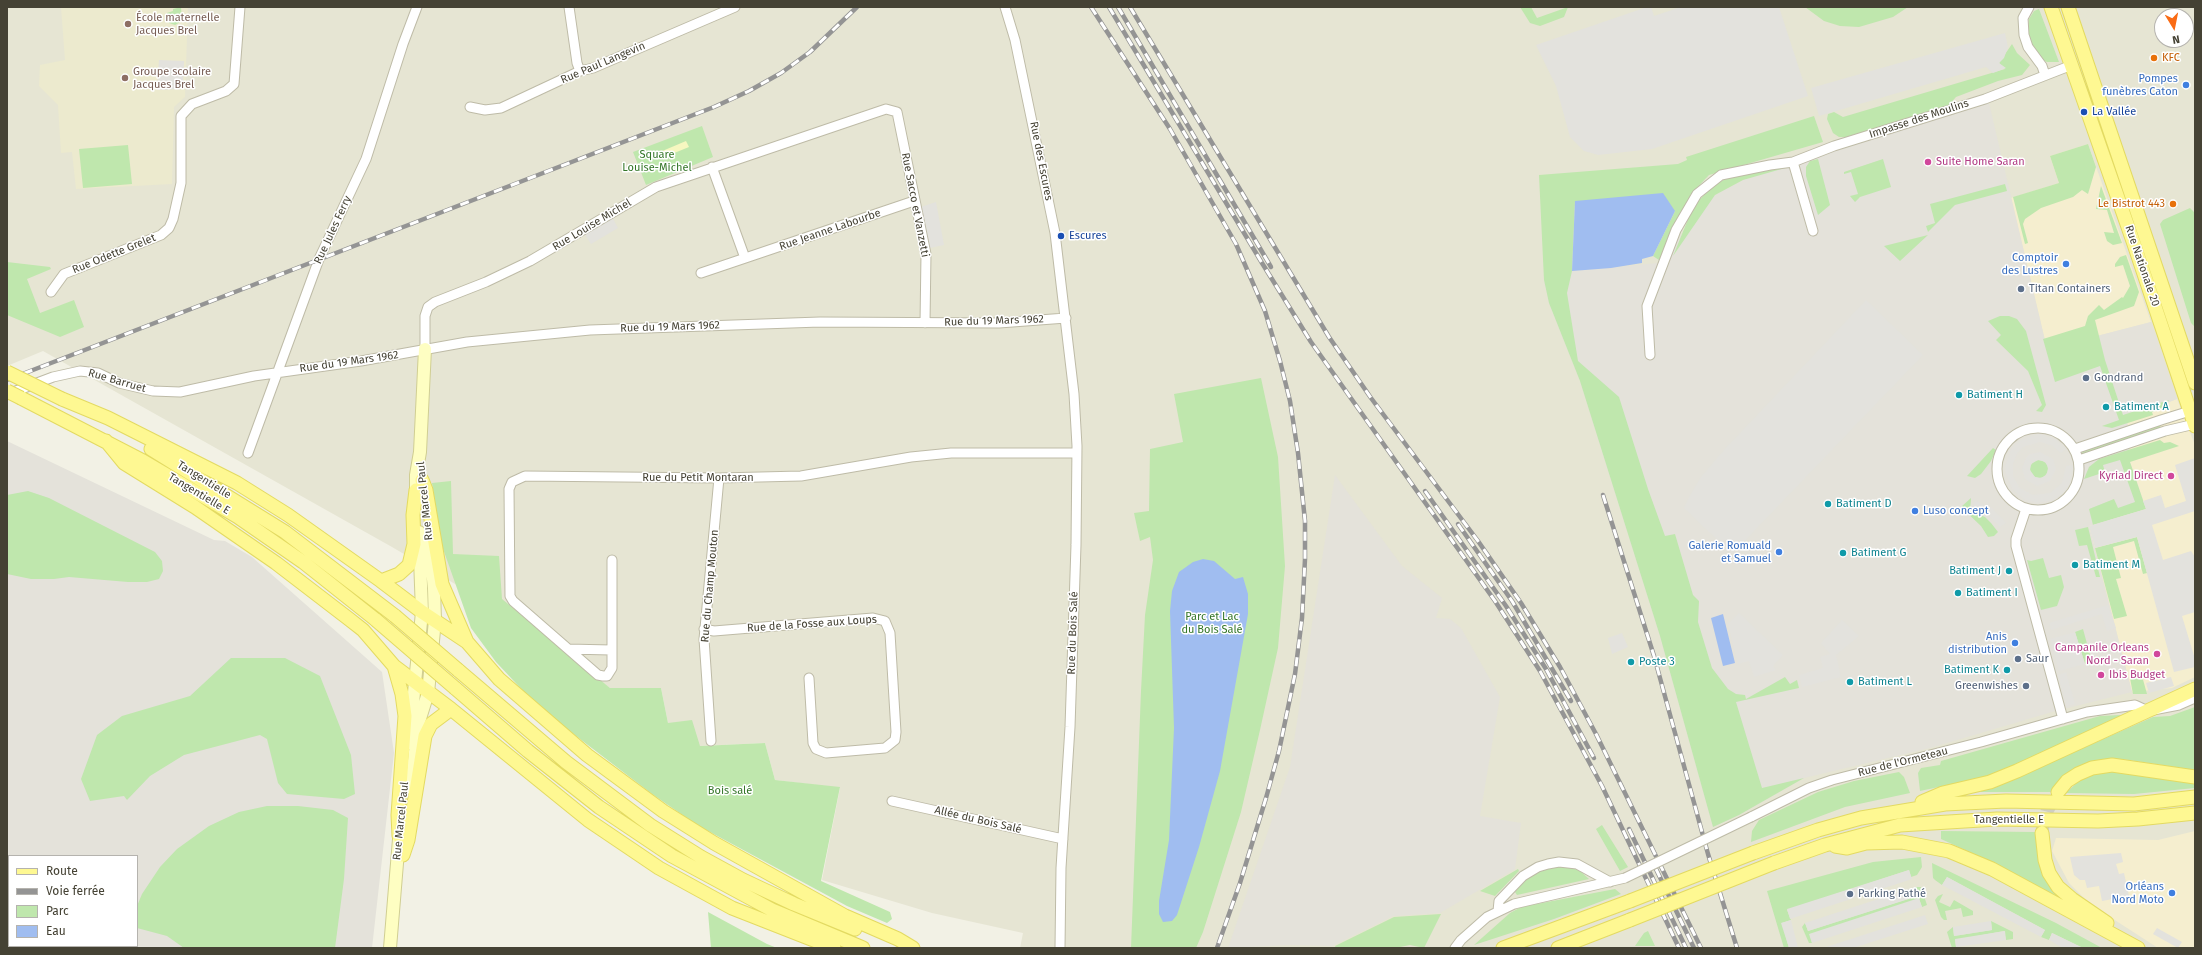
<!DOCTYPE html>
<meta charset="utf-8">
<style>
body{margin:0}
#map{position:relative;width:2202px;height:955px;overflow:hidden;background:#f2f1e5;font-family:"Fira Sans",sans-serif}
canvas{display:block}
.frame{position:absolute;inset:0;border:8px solid #454234;pointer-events:none}
.legend{position:absolute;left:8px;top:855px;width:130px;height:92px;box-sizing:border-box;background:#fff;border:1px solid #b5b3ae;margin:0;padding:5px 7px;list-style:none;font-size:12px;color:#454234}
.legend li{display:flex;align-items:center;gap:8px;height:20px}
.legend b{width:20px;border:1px solid #b5b3ae}
.north{position:absolute;left:2154px;top:8px;width:40px;height:40px;box-sizing:border-box;background:#fff;border:1px solid #b5b3ae;border-radius:50%;rotate:170deg;font-size:11px;font-weight:700;line-height:16px;text-align:center;color:#454234}
.north::after{content:'';display:block;margin:auto;width:14px;height:18px;background:#fa6b14;clip-path:polygon(50% 0,100% 100%,50% 72%,0 100%)}
</style>
<div id="map">
<canvas width="2202" height="955"></canvas>
<div class="frame"></div>
<ul class="legend">
<li><b style="height:5px;background:#fef892"></b>Route</li>
<li><b style="height:5px;background:#949494"></b>Voie ferrée</li>
<li><b style="height:11px;background:#bfe7ad"></b>Parc</li>
<li><b style="height:11px;background:#a0bdf0"></b>Eau</li>
</ul>
<div class="north">N</div>
</div>
<script>
const g = document.querySelector('canvas').getContext('2d');
g.lineJoin = 'round';
function paint(path, color) { g.fillStyle = color; g.fill(path, 'evenodd'); }
const shape = rows => new Path2D(rows.map(r => 'M' + r).join(''));
function trace(path, color, width, dash) { g.strokeStyle = color; g.lineWidth = width; g.lineCap = dash ? 'butt' : 'round'; g.setLineDash(dash || []); g.stroke(path); }
function label(font, color, halo, rows, align = 'center') {
  g.font = font + ' "Fira Sans",sans-serif'; g.lineWidth = 3; g.setLineDash([]); g.textBaseline = 'middle'; g.strokeStyle = halo; g.fillStyle = color; for (const [text, x, y, turn = 0] of rows) {
    g.save(); g.translate(x, y); g.rotate((+turn || 0) * Math.PI / 180); g.textAlign = isNaN(turn) ? turn : align; if (halo) g.strokeText(text, 0, 0); g.fillText(text, 0, 0); g.restore();
  }
}
paint(shape([
 [7,7,2195,7,2195,948,1020,948,1023,933,932,913,822,880,840,788,775,780,765,743,700,746,668,723,661,688,610,688,501,611,392,547,43,351,7,366],
 [2162,16,2186,16,2186,40,2162,40]
]), '#e6e5d3');
paint(shape([
 [2088,144,2151,322,2047,349,2011,198,2059,183,2050,156],
 [2177,399,2195,445,2195,677,2172,688,2132,692,2089,526,2130,462,2127,417],
 [2195,831,2195,948,2158,948,2090,904,2069,883,2052,851,2056,838,2158,840]
]), '#f5eecf');
paint(shape([
 [1989,103,2047,349,2151,322,2177,399,2127,418,2130,462,2146,509,2089,526,2132,692,2052,712,1930,748,1804,778,1739,815,1713,827,1660,636,1580,381,1549,303,1544,281,1572,271,1658,263,1715,195,1743,180],
 [7,441,214,540,225,541,252,557,382,672,394,753,372,948,7,948],
 [9,856,137,856,137,946,9,946],
 [1335,475,1402,566,1442,598,1436,618,1450,619,1461,628,1500,697,1480,816,1521,823,1515,869,1440,913,1393,916,1332,946,1290,945,1228,948,1290,767]
]), '#e4e2da');
paint(shape([
 [61,7,188,7,185,97,174,107,172,184,76,189,72,152,61,153,58,105,39,86,40,65,65,60]
]), '#eceace');
paint(shape([
 [181,7,182,21,175,25,169,23,167,13,173,11,173,9],
 [1520,7,1531,7,1537,18,1568,7,1564,17,1540,26,1530,23],
 [1805,7,1908,7,1893,17,1859,27,1840,26,1824,21],
 [2039,9,2059,62,2047,62,2041,59,2035,53,2030,40,2028,28,2029,19,2034,11],
 [2012,44,2017,53,2030,65,2022,75,1998,81,1956,97,1947,107,1846,137,1839,137,1833,133,1827,119,1828,114,1834,112,1843,117,2005,69,1999,63],
 [2088,85,2090,92,2192,390,2190,391,2086,86],
 [1814,116,1823,142,1709,175,1691,194,1659,260,1653,256,1675,211,1575,201,1572,271,1567,293,1578,361,1619,397,1648,489,1665,536,1675,534,1693,595,1699,601,1698,622,1712,668,1728,689,1736,694,1745,695,1746,699,1785,677,1790,684,1797,680,1799,688,1736,702,1762,788,1804,778,1739,815,1713,827,1660,636,1580,381,1549,303,1544,280,1539,175,1678,164,1687,160,1686,157],
 [702,126,713,157,646,185,633,152],
 [2088,144,2096,167,2088,194,2082,190,2073,197,2041,208,2025,219,2023,224,2028,243,2025,244,2013,197,2059,183,2050,156],
 [128,145,132,184,83,188,79,149],
 [1818,159,1830,205,1818,215,1806,176,1806,167,1810,161],
 [1883,159,1891,187,1860,197,1855,202,1850,196,1858,194,1851,172,1844,174,1844,172],
 [1783,166,1785,168,1743,180,1715,195,1673,256,1689,217,1700,199,1714,186,1725,179],
 [2005,184,2007,191,1955,205,1928,232,1926,226,1935,223,1930,204],
 [2101,186,2122,243,2113,245,2107,241,2104,232,2114,233,2107,210,2096,209],
 [2190,208,2195,213,2194,326,2191,323,2160,224,2163,220],
 [1928,235,1900,261,1884,246],
 [2126,255,2139,292,2134,306,2095,320,2105,360,2123,415,2169,400,2165,407,2152,412,2153,415,2112,428,2102,426,2119,420,2100,366,2055,382,2043,339,2085,326,2088,316,2099,305,2104,310,2122,297,2123,298,2130,286,2123,265,2115,267,2115,264,2120,257],
 [7,262,50,267,51,269,27,279,40,313,74,300,84,327,60,337,7,315],
 [2000,316,2009,316,2017,319,2026,331,2046,405,2042,412,2036,411,2042,405,2028,371,1996,340,2001,335,1988,321],
 [1261,378,1278,457,1285,566,1278,648,1260,730,1241,812,1203,932,1196,948,1131,948,1141,691,1145,615,1153,560,1150,537,1140,541,1134,513,1149,511,1150,449,1183,442,1174,394],
 [2160,425,2161,429,2083,454,2082,452],
 [2160,440,2164,443,2170,442,2179,446,2130,462,2146,509,2093,525,2089,509,2114,499,2118,508,2135,502,2120,460,2103,465,2105,472,2084,479,2089,467,2099,459],
 [1993,448,1996,450,1991,461,1981,474,1975,478,1967,476],
 '2030 469a9 9 0 1 1 18 0a9 9 0 1 1-18 0Z',
 [451,481,453,554,499,556,502,599,610,688,661,688,668,723,692,720,700,746,765,743,775,780,840,787,821,881,890,912,892,919,887,923,847,906,697,825,652,794,563,726,527,695,496,662,471,628,441,543,432,483],
 [28,491,49,498,155,552,162,561,163,571,159,579,147,582,128,582,69,577,54,579,31,579,7,574,7,495],
 [1971,498,1970,511,1985,517,1991,523,1998,532,1994,536,1988,537,1981,526,1961,507],
 [2088,527,2100,577,2096,577,2087,545,2079,546,2075,530],
 [2137,537,2147,573,2143,574,2134,541,2113,547,2121,578,2116,579,2127,616,2114,619,2095,548],
 [2043,558,2049,578,2061,575,2064,587,2057,606,2041,610,2027,560,2031,561],
 [2083,629,2092,662,2085,664,2075,632],
 [231,658,285,658,320,676,351,755,355,794,344,799,287,794,278,783,267,739,260,735,184,755,150,776,127,800,124,796,90,801,81,779,97,735,122,716,190,696],
 [2142,676,2147,694,2133,694,2130,678],
 [2195,707,2195,770,2122,759,2104,760,2056,785,2051,792,1981,792,1981,790,2029,772,2153,717,2170,716],
 [2120,715,2119,720,1990,776,1920,791,1918,773,1921,768,1940,765,1941,761,2068,725,2100,716],
 [2111,770,2195,780,2195,788,2134,794,2066,793,2082,778],
 [1899,772,1904,777,1910,793,1845,807,1751,842,1752,831,1759,820,1818,792,1854,781],
 [267,806,298,806,333,810,348,818,344,879,335,948,184,948,167,936,137,928,137,906,142,894,160,867,177,849,209,826,239,812],
 [1602,825,1628,867,1620,871,1596,829],
 [1941,831,2035,832,2039,859,2058,896,2056,899,1985,859,1941,839],
 [1921,857,1922,867,1917,875,1911,877,1909,870,1787,910,1791,920,1782,923,1789,948,1784,948,1767,891,1873,862],
 [1932,863,2056,923,2102,948,2083,948,2052,933,2049,940,2041,937,2045,930,1947,877,1942,885,1935,880,1933,878],
 [1556,866,1567,866,1580,871,1589,879,1517,895,1515,892,1525,880,1536,872],
 [1518,869,1519,871,1495,896,1480,891],
 [1915,887,1921,887,1927,905,1922,907,1919,899,1810,935,1812,943,1809,943,1802,927,1805,923,1808,931,1917,896],
 [1615,889,1621,894,1554,919,1474,945,1510,913,1521,907],
 [1943,894,1939,902,1950,907,1954,900,1973,911,1973,915,1963,917,1961,908,1945,911,1947,920,1944,920,1941,917,1935,900,1938,896],
 [708,912,767,944,777,948,711,948],
 [1441,914,1424,948,1410,945,1395,948,1336,948,1335,946,1394,917],
 [1991,921,2013,932,2013,939,2006,940,2004,931,1955,940,1956,947,1952,948,1947,932,1953,927,1954,936,1992,930],
 [1648,931,1655,946,1635,946,1644,933]
]), '#bfe7ad');
paint(shape([
 [686,141,689,147,662,158,660,152]
]), '#f6f7c0');
paint(shape([
 [1647,7,1651,7,1654,16,1681,7,1779,7,1808,96,1652,149,1598,155,1584,151,1570,137,1556,86,1536,45],
 [2005,33,2008,47,2004,58,1999,63,2006,68,1993,73,1986,67,1819,116,1811,88],
 [159,60,184,61,183,89,157,90],
 [936,202,944,245,930,248,921,207],
 [610,213,618,228,591,244,582,230],
 [1866,300,1923,355,1732,554,1684,508,1689,497,1701,477,1724,450],
 [2039,434,2055,439,2066,449,2061,453,2051,445,2040,442,2023,447,2017,454,2013,464,2013,476,2020,488,2033,495,2050,493,2062,483,2066,466,2073,465,2073,468,2069,485,2062,494,2053,500,2038,503,2025,500,2012,489,2006,474,2005,467,2011,449,2016,444,2022,439],
 [2040,452,2053,459,2056,469,2050,481,2037,486,2025,479,2022,468,2026,458,2030,454],
 [2038,460,2046,462,2048,468,2047,475,2041,478,2035,477,2030,470,2031,464],
 [2195,458,2195,511,2152,525,2163,560,2191,551,2195,557,2195,612,2182,616,2195,659,2195,667,2174,672,2137,537,2095,548,2089,526,2146,509,2143,501,2161,495,2165,508,2186,501,2175,465],
 [1975,501,1992,508,2006,523,2000,527,1987,514,1973,508],
 [2108,605,2116,628,2107,631,2102,614,2051,630,2049,623],
 [1739,613,1783,655,1773,666,1776,670,1754,677,1749,661,1738,664,1728,624],
 [1842,620,1859,636,1836,655,1841,677,1802,687,1799,675,1823,668,1820,657,1830,654,1821,643],
 [2075,632,2085,664,2059,671,2050,639],
 [1622,633,1628,647,1612,654,1608,638],
 [2066,672,2075,704,2067,706,2058,675],
 [2171,677,2174,686,2149,693,2146,683],
 [2121,853,2123,862,2116,864,2119,874,2124,873,2129,896,2102,901,2099,886,2087,888,2085,880,2080,880,2074,875,2070,857],
 [1909,870,1912,879,1790,919,1787,909],
 [1947,877,2045,930,2041,937,1942,885],
 [1915,887,1918,896,1808,931,1805,923],
 [1919,898,1922,907,1812,943,1809,934],
 [1925,915,1928,924,1853,948,1823,948],
 [1791,920,1798,948,1789,948,1781,923],
 [1991,921,1992,930,1954,936,1953,927],
 [2157,928,2182,942,2178,948,2153,934],
 [2005,931,2006,940,1956,947,1955,939],
 [2052,933,2083,948,2063,948,2049,940]
]), '#e3e2dd');
paint(shape([
 [1663,193,1675,211,1653,256,1642,259,1642,263,1611,268,1572,271,1575,201],
 [1203,559,1214,561,1235,579,1243,577,1248,594,1248,614,1220,771,1199,847,1177,915,1172,921,1163,922,1159,914,1159,901,1169,840,1174,728,1170,611,1172,591,1179,572,1193,562],
 [1723,614,1735,663,1723,666,1711,618]
]), '#a0bdf0');
trace(shape([
 [2042,830,2047,811,2057,793]
]), '#cfcec2', 13, [13, 6]);
const street = shape([
 [569,7,577,63,580,71],
 [1005,7,1015,40,1055,233,1074,394,1077,446,1076,545,1070,727,1061,868,1060,948],
 [2029,7,2023,18,2024,35,2028,47,2042,66,2045,75],
 [470,107,485,110,501,108,580,71,593,68,735,7],
 [1793,162,1813,231],
 [712,167,745,258],
 [701,273,914,201],
 [51,292,64,274,161,235,169,228,173,219,181,183,181,116,192,104,226,91,234,84,240,7],
 [425,349,425,316,428,307,435,302,486,282,530,261,656,187,886,109,897,112,926,254,925,323],
 [1650,355,1647,306,1676,230,1697,194,1721,175,1770,165,1793,162,1834,146,1985,99,2072,65],
 [8,394,53,377,80,371,98,373,119,383,153,391,180,392,254,376,361,361,467,342,590,330,820,322,999,323,1066,318],
 '1997 469a41 41 0 1 1 82 0a41 41 0 1 1-82 0Z',
 [2075,449,2161,420,2190,411,2195,413],
 [248,453,319,259,366,159,403,44,417,7],
 [2079,460,2165,431,2195,424],
 [2026,509,2016,539,2016,546,2063,719],
 [612,560,612,668,607,676,603,676,598,675,513,601,510,596,509,489,512,482,525,476,719,478,801,476,911,457,951,453,1076,453],
 [704,629,714,631,873,618,885,621,890,633,896,732,895,740,885,748,826,753,816,749,813,743,809,678],
 [568,649,611,650],
 [711,741,704,639,719,478],
 [892,801,1063,839],
 [1751,817,1809,788,1832,780,1981,742,2087,712,2135,705,2148,711,2179,705,2195,698],
 [1498,911,1499,901,1523,876,1538,867,1548,864,1559,862,1577,864,1610,882],
 [1455,948,1461,940,1487,917,1514,904,1625,878]
]);
const secondary = shape([
 [416,500,416,475,420,452,425,349],
 [409,743,422,612,419,532],
 [411,788,418,725,428,693,435,620,434,588,429,543],
 [390,948,400,827]
]);
const primary = shape([
 [2051,7,2134,244,2195,426],
 [2068,7,2195,383],
 [21,398,143,461,238,517,303,562,376,620],
 [62,399,108,418,237,483,288,515,381,581,399,574,409,565,414,544,413,515,416,490],
 [106,441,124,463,195,507,276,563,349,619,363,630,394,666,402,694,405,716,398,815,399,836],
 [151,449,285,532,395,616],
 [422,480,426,490,442,584,467,642,499,679,587,755,663,811,714,843,845,916,898,939,913,948],
 [381,581,422,612,467,642],
 [394,666,451,709],
 [458,670,566,762,650,825,701,857,743,880,794,904,855,929],
 [455,688,528,751,599,807,672,856,772,910,863,948],
 [2058,792,2067,781,2078,774,2092,768,2112,765,2195,777],
 [1922,802,1943,793,1990,782,2017,771,2195,689],
 [2042,833,2045,860,2049,873,2058,887,2072,899,2107,923],
 [1835,846,1847,848,1866,843,1902,842,1949,851,1992,869,2138,948],
 [1753,853,1818,830,1861,818,1945,804,2006,801,2134,804,2195,797],
 [403,855,408,840,425,736,431,724,451,709,588,820,659,868,732,908,834,948],
 [1774,863,1825,845,1900,825,1997,819,2098,821,2138,819,2195,813],
 [1503,948,1630,901],
 [1558,948,1630,920]
]);
trace(street, '#bebba7', 11);
trace(secondary, '#d0ce92', 14);
trace(primary, '#e3da62', 15);
trace(street, '#fff', 9);
trace(secondary, '#fefec2', 12);
trace(primary, '#fef892', 13);
const rail = shape([
 [1091,7,1170,129,1236,244,1265,311,1280,361,1290,401,1298,453,1305,521,1305,559,1302,618,1295,674,1279,751,1266,798,1240,883,1217,948],
 [1109,7,1262,263,1311,342,1495,601,1540,671,1602,786,1679,948],
 [1118,7,1271,267],
 [1130,7,1329,337,1371,398,1478,541,1521,603,1560,667,1596,734,1701,948],
 [7,380,714,107,749,91,781,73,810,52,857,7],
 [1425,491,1506,606,1546,669,1594,758],
 [1603,495,1654,656,1708,854,1737,948],
 [1458,524,1512,601,1571,701],
 [1629,829,1686,948],
 [1656,869,1694,948]
]);
trace(rail, '#949494', 4.5);
trace(rail, '#fff', 3, [9]);
const streetBridge = shape([
 [1625,878,1751,817]
]);
const primaryBridge = shape([
 [7,372,62,399],
 [7,391,21,398],
 [395,616,458,670],
 [376,620,455,688],
 [1630,901,1753,853],
 [1630,920,1774,863]
]);
trace(streetBridge, '#bebba7', 11, []);
trace(primaryBridge, '#e3da62', 15, []);
trace(streetBridge, '#fff', 9);
trace(primaryBridge, '#fef892', 13);
for (const [x, y, r, color] of [
 [128,24,4,"#8d6e63"],
 [2154,58,4,"#e8710a"],
 [125,78,4,"#8d6e63"],
 [2186,85,4,"#3f7fe0"],
 [2084,112,4,"#1a4fb4"],
 [1928,162,4,"#d1479c"],
 [2173,204,4,"#e8710a"],
 [1061,236,4,"#1a4fb4"],
 [2066,264,4,"#3f7fe0"],
 [2021,289,4,"#5c6f8a"],
 [2086,378,4,"#5c6f8a"],
 [1959,395,4,"#0f9aa8"],
 [2106,407,4,"#0f9aa8"],
 [2171,476,4,"#d1479c"],
 [1828,504,4,"#0f9aa8"],
 [1915,511,4,"#3f7fe0"],
 [1779,552,4,"#3f7fe0"],
 [1843,553,4,"#0f9aa8"],
 [2075,565,4,"#0f9aa8"],
 [2009,571,4,"#0f9aa8"],
 [1958,593,4,"#0f9aa8"],
 [2015,643,4,"#3f7fe0"],
 [2157,654,4,"#d1479c"],
 [2018,659,4,"#5c6f8a"],
 [1631,662,4,"#0f9aa8"],
 [2007,670,4,"#0f9aa8"],
 [2101,675,4,"#d1479c"],
 [1850,682,4,"#0f9aa8"],
 [2026,686,4,"#5c6f8a"],
 [2172,893,4,"#3f7fe0"],
 [1850,894,4,"#5c6f8a"]
]) { const dot = new Path2D(); dot.arc(x, y, r, 0, 2 * Math.PI); g.fillStyle = color; g.fill(dot); trace(dot, '#fff', 1.5); }
label('11px', '#785e54', '#fff', [
 ["École maternelle",136,18],
 ["Jacques Brel",136,31],
 ["Groupe scolaire",133,72],
 ["Jacques Brel",133,85]
], 'left');
label('11px', '#c56008', '#fff', [
 ["KFC",2162,58],
 ["Le Bistrot 443",2165,204,"right"]
], 'left');
label('11px', '#454234', '#fff', [
 ["Rue Paul Langevin",603,63,-23],
 ["Impasse des Moulins",1919,119,-18],
 ["Rue des Escures",1041,161,79],
 ["Rue Sacco et Vanzetti",915,205,79],
 ["Rue Louise Michel",592,225,-31],
 ["Rue Jules Ferry",333,230,-65],
 ["Rue Jeanne Labourbe",830,230,-19],
 ["Rue Odette Grelet",114,254,-22],
 ["Rue Nationale 20",2142,266,71],
 ["Rue du 19 Mars 1962",994,321,-2],
 ["Rue du 19 Mars 1962",670,327,-2],
 ["Rue du 19 Mars 1962",349,362,-8],
 ["Rue Barruet",117,381,16],
 ["Rue du Petit Montaran",698,478],
 ["Tangentielle",204,480,32],
 ["Tangentielle E",199,494,31],
 ["Rue Marcel Paul",425,501,-96],
 ["Rue du Champ Mouton",710,586,-85],
 ["Rue de la Fosse aux Loups",812,624,-4],
 ["Rue du Bois Salé",1073,633,-88],
 ["Rue de l'Ormeteau",1903,762,-14],
 ["Allée du Bois Salé",978,820,13],
 ["Tangentielle E",2009,820],
 ["Rue Marcel Paul",401,821,-84]
]);
label('11px', '#366cbe', '#fff', [
 ["Pompes",2178,79],
 ["funèbres Caton",2178,92],
 ["Comptoir",2058,258],
 ["des Lustres",2058,271],
 ["Luso concept",1923,511,"left"],
 ["Galerie Romuald",1771,546],
 ["et Samuel",1771,559],
 ["Anis",2007,637],
 ["distribution",2007,650],
 ["Orléans",2164,887],
 ["Nord Moto",2164,900]
], 'right');
label('11px', '#164399', '#fff', [
 ["La Vallée",2092,112],
 ["Escures",1069,236]
], 'left');
label('11px', '#347628', '#fff', [
 ["Square",657,155],
 ["Louise-Michel",657,168],
 ["Parc et Lac",1212,617],
 ["du Bois Salé",1212,630],
 ["Bois salé",730,791]
]);
label('11px', '#b23c85', '#fff', [
 ["Suite Home Saran",1936,162],
 ["Kyriad Direct",2163,476,"right"],
 ["Campanile Orleans",2149,648,"right"],
 ["Nord - Saran",2149,661,"right"],
 ["Ibis Budget",2109,675]
], 'left');
label('11px', '#4e5e75', '#fff', [
 ["Titan Containers",2029,289],
 ["Gondrand",2094,378],
 ["Saur",2026,659],
 ["Greenwishes",2018,686,"right"],
 ["Parking Pathé",1858,894]
], 'left');
label('11px', '#0d838f', '#fff', [
 ["Batiment H",1967,395],
 ["Batiment A",2114,407],
 ["Batiment D",1836,504],
 ["Batiment G",1851,553],
 ["Batiment M",2083,565],
 ["Batiment J",2001,571,"right"],
 ["Batiment I",1966,593],
 ["Poste 3",1639,662],
 ["Batiment K",1999,670,"right"],
 ["Batiment L",1858,682]
], 'left');
</script>
